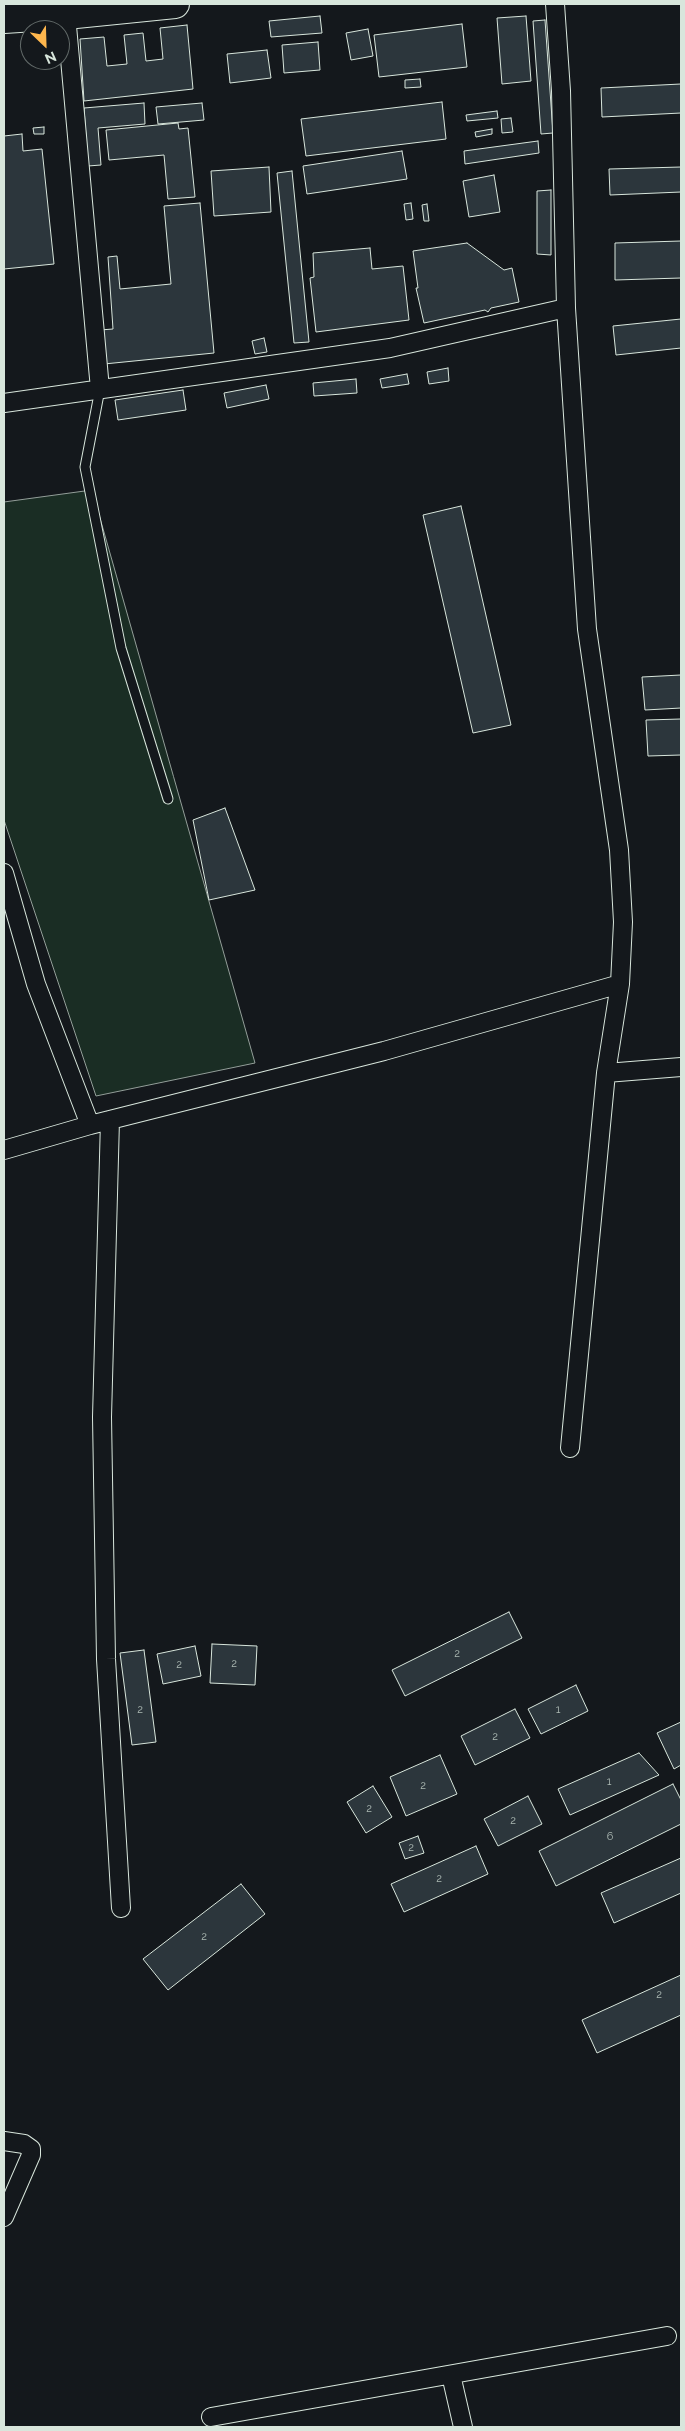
<!DOCTYPE html>
<style>
body{margin:0}
#map{position:relative;width:685px;height:2431px;overflow:hidden;background:#14181c;font-family:Raleway,sans-serif}
canvas{display:block}
.frame{position:absolute;inset:0;border:5px solid #d8e6dc;pointer-events:none}
.north{position:absolute;left:20px;top:20px;width:50px;height:50px;box-sizing:border-box;background:#14181c;border:1px solid #626a69;border-radius:50%;rotate:156deg;font-size:14px;font-weight:700;line-height:20px;text-align:center;color:#d8e6dc}
.north::after{content:'';display:block;margin:auto;width:18px;height:22px;background:#ffb74d;clip-path:polygon(50% 0,100% 100%,50% 72%,0 100%)}
</style>
<div id="map">
<canvas width="685" height="2431"></canvas>
<div class="frame"></div>
<div class="north">N</div>
</div>
<script>
const g = document.querySelector('canvas').getContext('2d');
g.lineJoin = 'round';
function paint(path, color) { g.fillStyle = color; g.fill(path, 'evenodd'); }
const shape = rows => new Path2D(rows.map(r => 'M' + r).join(''));
function trace(path, color, width, dash) { g.strokeStyle = color; g.lineWidth = width; g.lineCap = dash ? 'butt' : 'round'; g.setLineDash(dash || []); g.stroke(path); }
function label(font, color, halo, rows, align = 'center') {
  g.font = font + ' Raleway,sans-serif'; g.lineWidth = 4; g.setLineDash([]); g.textBaseline = 'middle'; g.strokeStyle = halo; g.fillStyle = color; for (const [text, x, y, turn = 0] of rows) {
    g.save(); g.translate(x, y); g.rotate((+turn || 0) * Math.PI / 180); g.textAlign = isNaN(turn) ? turn : align; if (halo) g.strokeText(text, 0, 0); g.fillText(text, 0, 0); g.restore();
  }
}
const green = shape([
 [92,490,255,1063,96,1096,4,820,4,502,92,490]
]);
paint(green, '#1a2d24');
trace(green, '#939e99', 1);
const building = shape([
 [320,16,322,33,271,37,269,21,320,16],
 [526,16,531,81,502,84,497,18,526,16],
 [545,20,553,133,541,134,533,21,545,20],
 [462,24,467,67,379,77,374,35,462,24],
 [187,25,193,89,84,101,80,39,104,37,107,66,127,64,124,35,143,33,146,61,163,59,160,28,187,25],
 [368,29,373,56,351,60,346,33,368,29],
 [318,42,320,70,284,73,282,45,318,42],
 [267,50,271,78,230,83,227,54,267,50],
 [420,79,421,87,405,88,405,80,420,79],
 [681,84,681,113,602,117,601,88,681,84],
 [442,102,446,139,306,156,301,119,442,102],
 [144,103,145,124,98,128,101,165,88,166,84,108,144,103],
 [202,103,204,120,158,124,156,107,202,103],
 [497,111,498,118,467,121,466,115,497,111],
 [511,118,513,132,502,133,501,119,511,118],
 [178,123,179,129,188,128,195,197,168,199,164,155,109,160,106,130,178,123],
 [44,127,44,134,34,134,33,128,44,127],
 [492,129,492,134,476,137,475,132,492,129],
 [22,134,23,151,42,149,54,264,4,269,4,136,22,134],
 [538,141,539,153,465,164,464,151,538,141],
 [402,151,407,179,307,194,303,166,402,151],
 [269,167,271,212,214,216,211,171,269,167],
 [681,167,681,192,610,195,609,169,681,167],
 [292,171,309,342,294,343,277,173,292,171],
 [494,175,500,212,469,217,463,181,494,175],
 [551,190,551,255,537,254,537,191,551,190],
 [200,203,214,353,104,364,100,330,113,329,108,257,117,256,120,289,171,284,164,206,200,203],
 [411,203,413,219,406,220,404,204,411,203],
 [427,204,429,221,424,221,422,205,427,204],
 [681,241,681,278,615,280,615,243,681,241],
 [467,243,504,270,512,268,519,302,491,308,488,312,485,310,424,323,416,288,418,288,413,251,467,243],
 [370,248,372,269,403,266,409,320,316,332,310,278,314,277,313,253,370,248],
 [681,319,681,348,616,355,613,326,681,319],
 [264,338,267,352,255,354,252,341,264,338],
 [448,368,449,381,429,384,427,372,448,368],
 [407,374,409,384,382,388,380,379,407,374],
 [356,379,357,393,314,396,313,383,356,379],
 [266,385,269,399,227,408,224,393,266,385],
 [183,390,186,410,118,420,115,400,183,390],
 [461,506,511,725,473,733,423,515,461,506],
 [681,675,681,708,645,710,642,677,681,675],
 [681,719,681,755,648,756,646,720,681,719],
 [225,808,255,890,209,900,193,820,225,808],
 [509,1612,522,1638,405,1696,392,1670,509,1612],
 [212,1644,257,1646,255,1685,210,1683,212,1644],
 [195,1646,201,1676,163,1684,157,1654,195,1646],
 [144,1650,156,1742,132,1745,120,1653,144,1650],
 [576,1685,588,1711,541,1734,528,1709,576,1685],
 [515,1709,530,1738,475,1765,461,1736,515,1709],
 [681,1722,681,1765,674,1769,657,1733,681,1722],
 [639,1753,659,1775,570,1815,558,1789,639,1753],
 [440,1755,457,1794,406,1816,390,1777,440,1755],
 [673,1784,681,1800,681,1824,556,1886,539,1851,673,1784],
 [373,1786,392,1817,366,1833,347,1802,373,1786],
 [528,1796,542,1824,498,1846,484,1819,528,1796],
 [418,1836,424,1853,405,1859,399,1843,418,1836],
 [476,1846,488,1874,404,1912,391,1884,476,1846],
 [681,1858,681,1893,614,1923,601,1893,681,1858],
 [241,1884,265,1914,168,1990,143,1959,241,1884],
 [681,1975,681,2015,597,2053,582,2020,681,1975]
]);
paint(building, '#2c363c');
trace(building, '#d8e6dc', 1);
const service = shape([
 [100,389,85,467,121,648,168,799]
]);
const minor = shape([
 [555,4,561,91,566,308,587,629,619,850,623,922,620,984,606,1073,570,1448],
 [66,15,100,389],
 [4,403,390,348,566,308],
 [4,873,36,984,90,1125],
 [606,1073,681,1067],
 [110,1120,102,1417,106,1659,121,1908],
 [4,1150,90,1125,384,1051,620,984],
 [4,2141,24,2144,31,2149,31,2155,4,2217],
 [451,2375,463,2427],
 [211,2417,667,2336]
]);
const primary = shape([
 [4,19,66,15,175,4]
]);
trace(service, '#d8e6dc', 11);
trace(minor, '#d8e6dc', 20);
trace(primary, '#d8e6dc', 30);
trace(service, '#14181c', 9);
trace(minor, '#14181c', 18);
trace(primary, '#14181c', 28);
label('11px', '#adbab4', null, [
 ["2",457,1654],
 ["2",234,1664],
 ["2",179,1665],
 ["2",140,1710],
 ["1",558,1710],
 ["2",495,1737],
 ["1",609,1782],
 ["2",423,1786],
 ["2",369,1809],
 ["2",513,1821],
 ["6",610,1837],
 ["2",411,1848],
 ["2",439,1879],
 ["2",204,1937],
 ["2",659,1995]
]);
</script>
